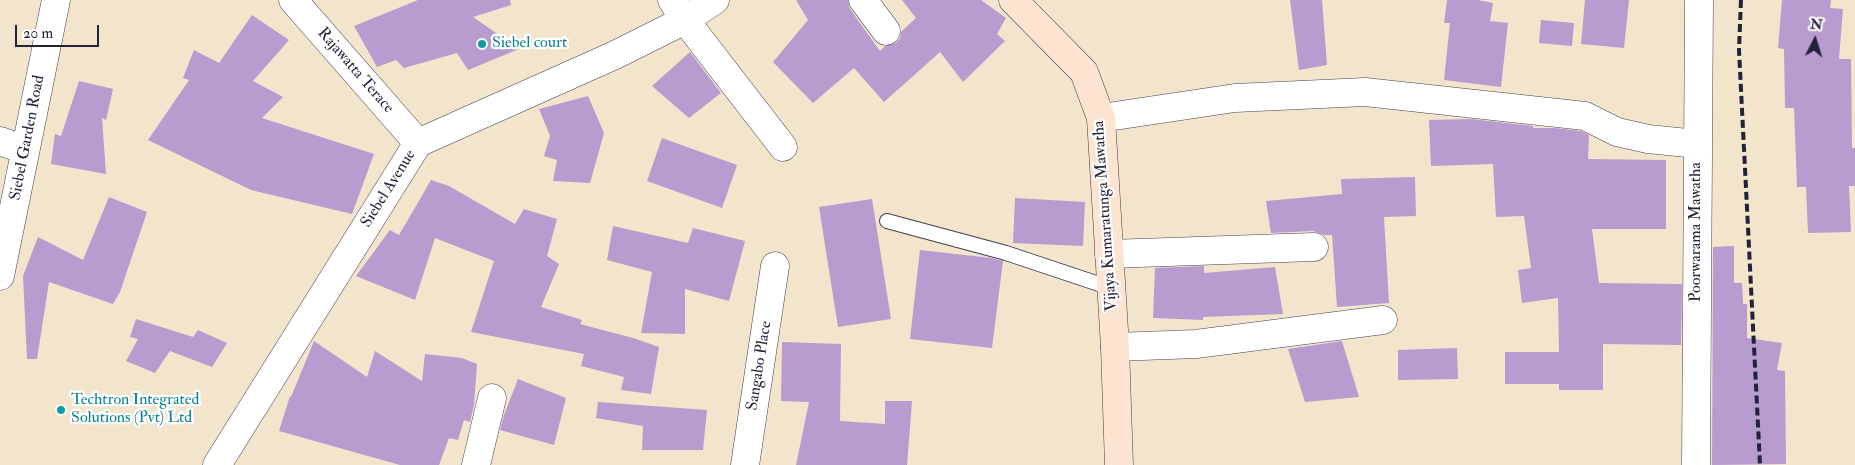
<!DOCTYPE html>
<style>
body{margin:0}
#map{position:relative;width:1855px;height:465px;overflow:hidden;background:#f2e5cc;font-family:"IM FELL Double Pica",serif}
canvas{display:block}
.north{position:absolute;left:1790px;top:15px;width:50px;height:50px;-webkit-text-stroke:4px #fff;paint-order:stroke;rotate:5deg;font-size:14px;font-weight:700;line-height:20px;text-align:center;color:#22223b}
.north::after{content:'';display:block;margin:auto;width:18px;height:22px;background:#22223b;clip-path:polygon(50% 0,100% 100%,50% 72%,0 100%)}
.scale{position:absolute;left:15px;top:25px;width:84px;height:22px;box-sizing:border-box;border:2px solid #22223b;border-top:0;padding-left:6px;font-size:15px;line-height:18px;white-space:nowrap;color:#22223b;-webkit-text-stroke:4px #fff;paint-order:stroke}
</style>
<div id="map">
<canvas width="1855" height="465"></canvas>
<div class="north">N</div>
<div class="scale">20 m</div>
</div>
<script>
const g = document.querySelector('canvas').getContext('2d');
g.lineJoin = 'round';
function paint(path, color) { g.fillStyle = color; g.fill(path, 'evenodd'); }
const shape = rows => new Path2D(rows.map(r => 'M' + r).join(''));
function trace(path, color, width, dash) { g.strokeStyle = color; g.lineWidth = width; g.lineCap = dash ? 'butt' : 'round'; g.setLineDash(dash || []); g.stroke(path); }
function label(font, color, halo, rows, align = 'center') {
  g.font = font + ' "IM FELL Double Pica",serif'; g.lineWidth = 4.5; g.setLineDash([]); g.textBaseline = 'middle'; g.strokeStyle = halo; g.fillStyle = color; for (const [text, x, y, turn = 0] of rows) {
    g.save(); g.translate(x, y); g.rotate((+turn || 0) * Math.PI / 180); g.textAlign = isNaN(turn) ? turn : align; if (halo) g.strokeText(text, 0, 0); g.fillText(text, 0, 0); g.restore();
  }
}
paint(shape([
 [418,0,510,0,511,5,473,17,519,49,468,70,457,53,404,68,396,60,377,67,354,26],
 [796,0,848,0,850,9,880,51,885,46,896,43,900,38,901,32,916,18,902,0,981,0,1006,18,997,34,1005,41,963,82,940,52,884,102,854,68,813,103,773,62,808,20],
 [1290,0,1322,0,1327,65,1299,70],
 [1447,0,1478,0,1493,3,1490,21,1508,23,1501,87,1444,80,1450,23,1444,23],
 [1585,0,1629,0,1624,48,1581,44],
 [1782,0,1831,0,1830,8,1843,9,1839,59,1851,59,1852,148,1855,148,1855,186,1849,186,1851,232,1808,233,1806,187,1797,187,1794,108,1785,108,1784,49,1778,48],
 [252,15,289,40,253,81,283,97,262,118,374,154,352,214,251,190,148,140,189,80,183,78,194,50,219,63],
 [1541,20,1574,23,1572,46,1539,43],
 [690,52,721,93,689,118,652,86],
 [79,81,113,89,106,120,102,118,106,174,51,164,55,134,61,136],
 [588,96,604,133,590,183,553,181,557,160,544,156,550,136,539,109],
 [1471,119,1533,126,1533,128,1555,128,1581,131,1589,135,1588,159,1666,160,1666,229,1592,229,1599,283,1682,284,1681,345,1603,344,1603,390,1559,390,1559,384,1505,384,1505,352,1559,352,1558,298,1522,303,1518,270,1531,268,1524,216,1496,217,1493,164,1431,166,1429,120],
 [662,138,737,165,722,208,647,181],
 [1415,177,1416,216,1384,217,1389,303,1337,307,1332,235,1324,235,1313,231,1271,233,1266,201,1342,194,1341,179],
 [431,180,449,186,515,224,524,209,557,219,547,256,559,264,541,307,582,320,580,324,633,338,659,347,651,394,621,390,624,377,581,366,584,354,471,332,494,261,435,238,415,300,356,276,390,230,399,235],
 [109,197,147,212,120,292,113,304,49,282,37,359,27,359,23,276,38,237,83,260],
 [1015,198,1085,202,1083,246,1013,243],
 [872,199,891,319,838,327,819,207],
 [613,226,688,243,693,228,745,241,729,301,685,289,685,334,641,333,652,272,607,260],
 [1734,246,1734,283,1742,283,1743,304,1747,304,1747,338,1782,343,1777,370,1785,371,1786,464,1712,465,1713,247],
 [920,250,991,258,1003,261,992,348,910,339],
 [1204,266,1204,273,1275,267,1283,314,1203,317,1203,320,1153,318,1155,268],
 [136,319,193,337,198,330,227,343,212,367,170,351,155,373,126,361,138,339,130,337],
 [314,341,367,377,375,351,422,381,425,354,462,358,477,364,474,405,470,422,464,420,458,440,449,438,439,465,400,465,279,431,290,396,291,397],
 [1342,341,1359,397,1305,402,1288,349],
 [782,342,841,344,840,421,885,424,885,401,912,401,907,465,796,465,809,402,781,401],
 [1457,348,1458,379,1398,380,1398,350],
 [518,379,566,398,554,445,500,430,504,415],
 [598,402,707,410,703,450,642,450,643,426,596,418]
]), '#b89bcf');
const service = shape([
 [887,221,1006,253,1111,288]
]);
const minor = shape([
 [293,0,418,143],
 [672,0,685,20,783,147],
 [863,0,886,31],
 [1101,118,1235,98,1365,92,1585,116,1617,132,1648,139,1697,144],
 [0,141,25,150],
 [1109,254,1314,247],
 [0,276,56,0],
 [1115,347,1196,344,1383,320],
 [217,465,418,143,615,55,685,20,715,0],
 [476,465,492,398],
 [745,465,775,266],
 [1696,465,1699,0]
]);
const secondary = shape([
 [1013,0,1084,72,1101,118,1115,347,1119,465]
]);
trace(service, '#413f51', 16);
trace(minor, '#413f51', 29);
trace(secondary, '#413f51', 29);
trace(service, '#fff', 14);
trace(minor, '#fff', 28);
trace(secondary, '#fde4d0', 28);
trace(shape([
 [1741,0,1739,50,1760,465]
]), '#22223b', 4, [8, 4]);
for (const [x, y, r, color] of [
 [482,44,5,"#0f9aa8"],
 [61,410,5,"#0f9aa8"]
]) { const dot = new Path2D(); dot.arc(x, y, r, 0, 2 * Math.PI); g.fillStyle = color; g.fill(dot); trace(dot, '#fff', 2); }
label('16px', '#0d838f', '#fff', [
 ["Siebel court",492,44],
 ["Techtron Integrated",71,401],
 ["Solutions (Pvt) Ltd",71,419]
], 'left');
label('16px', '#22223b', '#fff', [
 ["Rajawatta Terace",355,71,49],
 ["Siebel Garden Road",28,138,-79],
 ["Siebel Avenue",389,189,-58],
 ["Vijaya Kumaratunga Mawatha",1106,216,-94],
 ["Poorwarama Mawatha",1697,232,-90],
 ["Sangabo Place",760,366,-81]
]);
</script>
